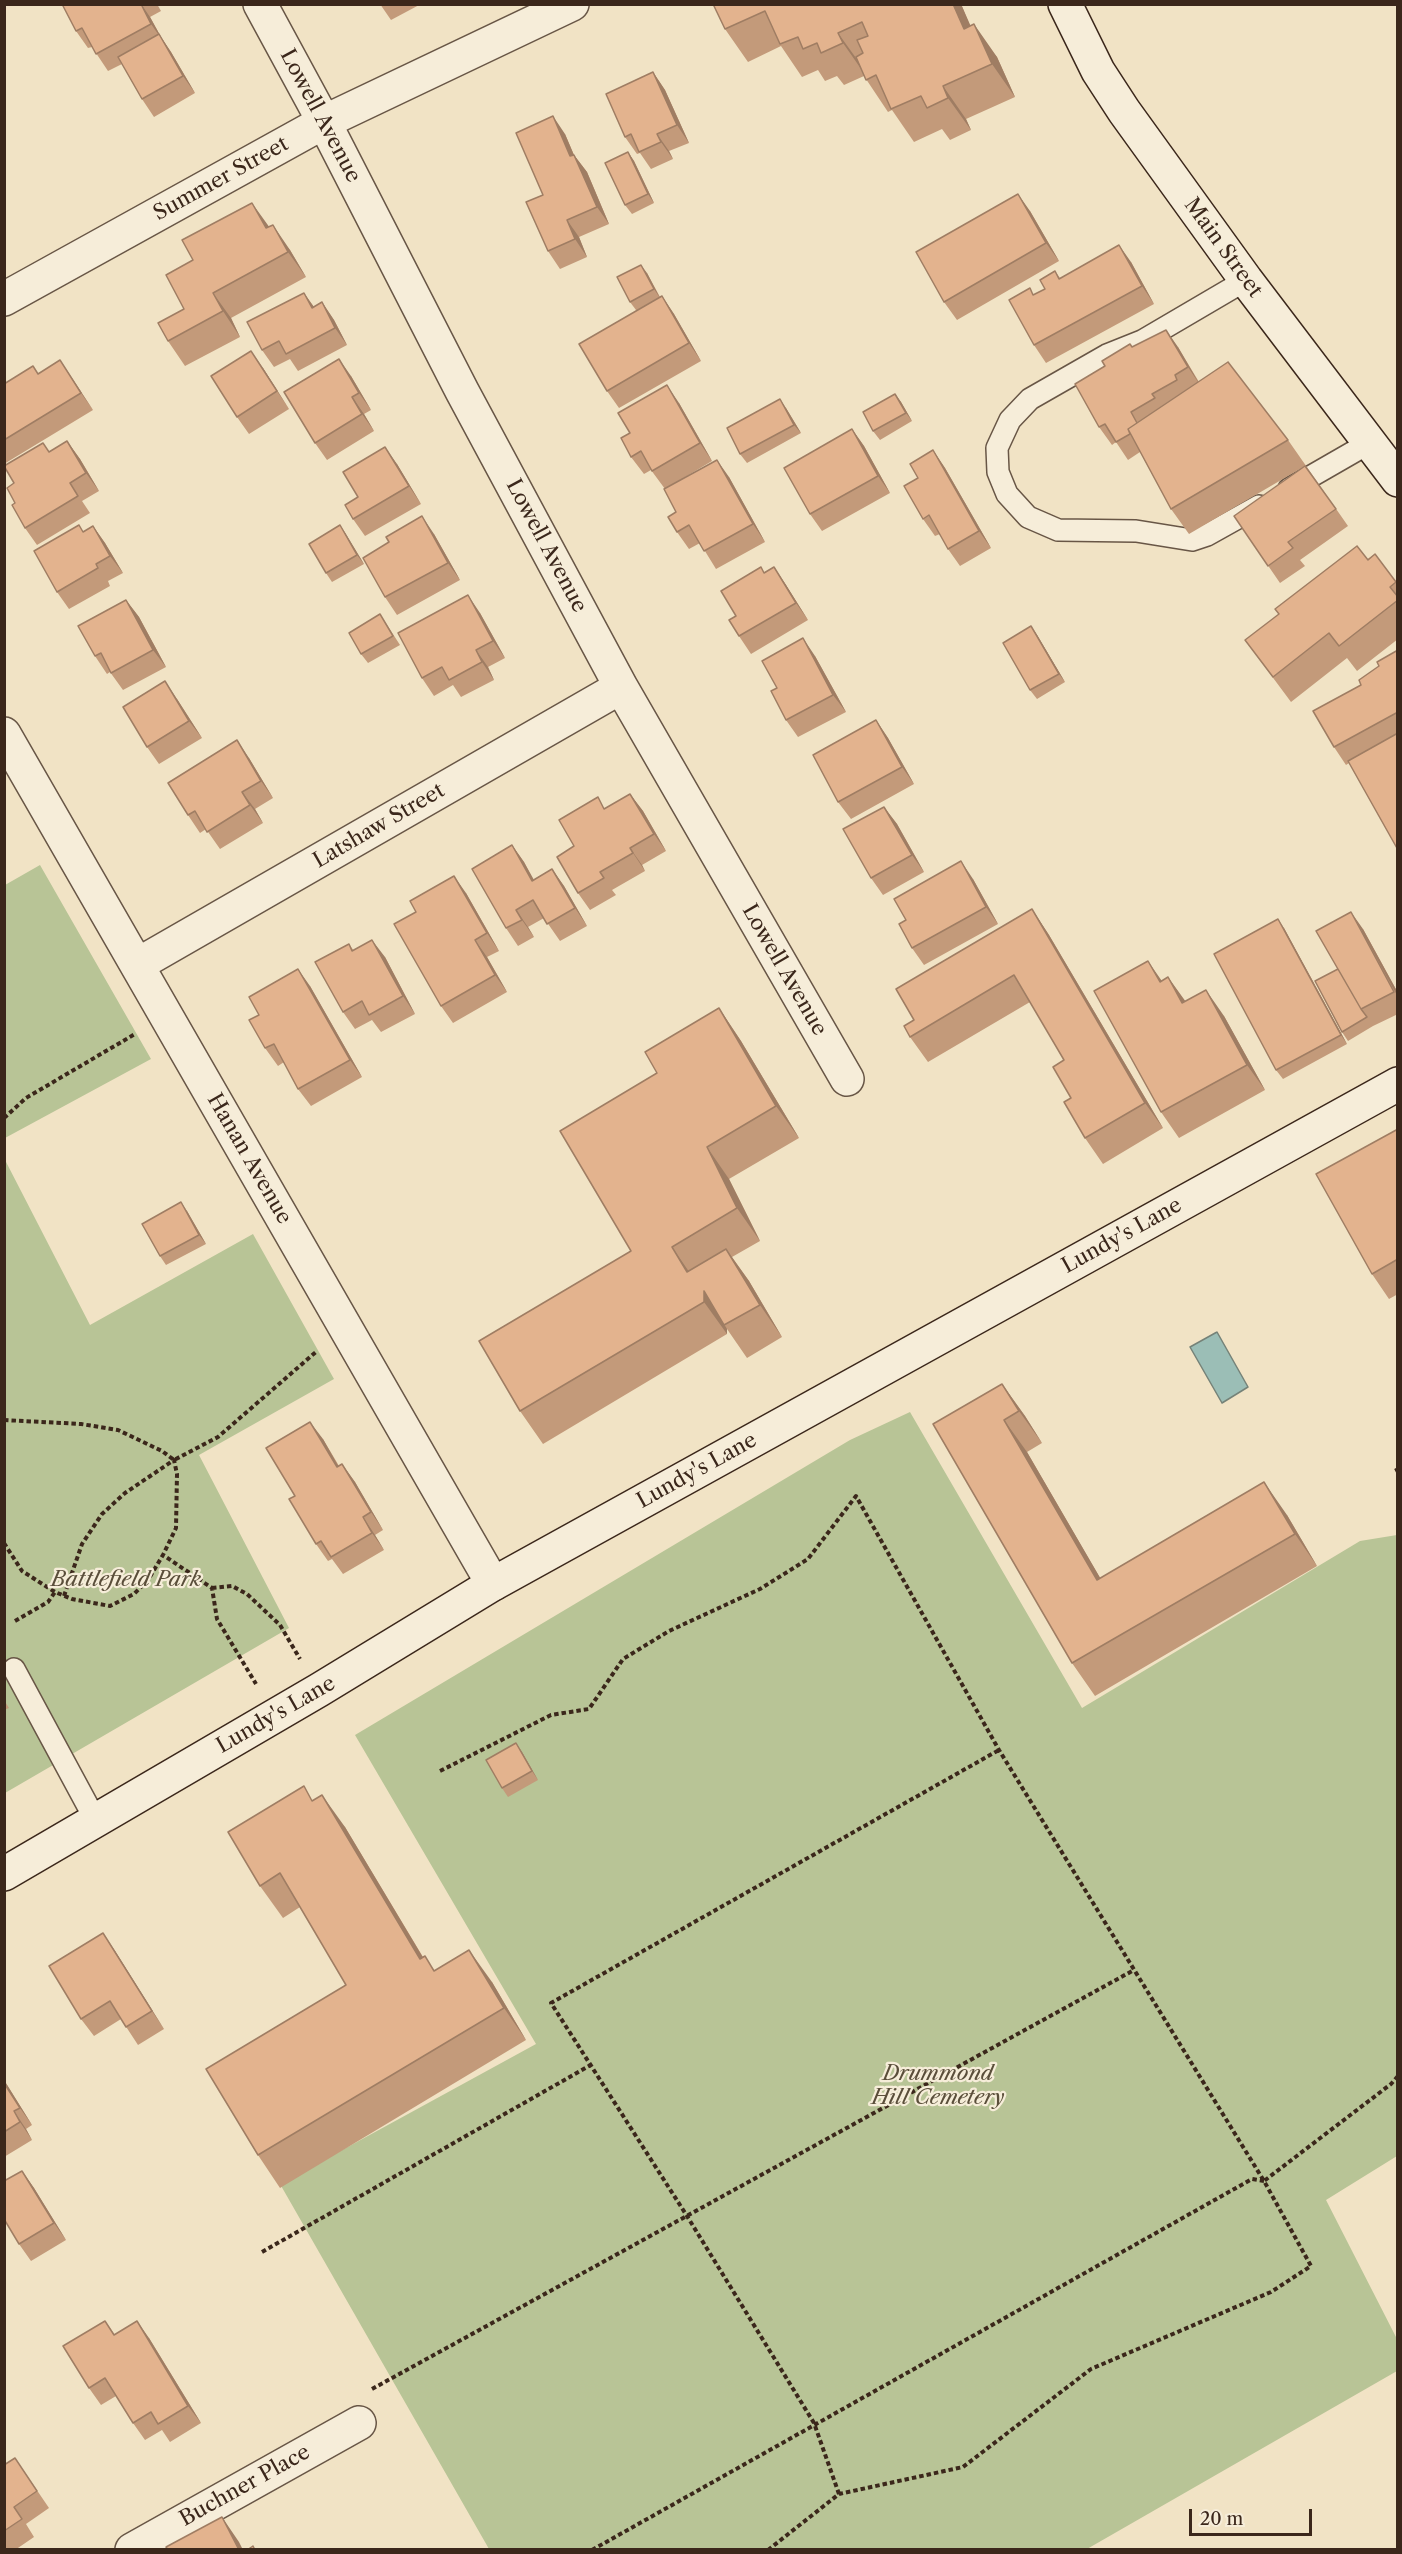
<!DOCTYPE html>
<style>
body{margin:0}
#map{position:relative;width:1402px;height:2554px;overflow:hidden;background:#f1e3c5;font-family:"Libre Caslon Text",serif}
canvas{display:block}
.frame{position:absolute;inset:0;border:6px solid #3b271b;pointer-events:none}
.scale{position:absolute;left:1189px;top:2509px;width:123px;height:27px;box-sizing:border-box;border:3px solid #3b271b;border-top:0;padding-left:8px;font-size:18px;line-height:21px;white-space:nowrap;color:#3b271b;-webkit-text-stroke:4px #f6edd9;paint-order:stroke}
</style>
<div id="map">
<canvas width="1402" height="2554"></canvas>
<div class="frame"></div>
<div class="scale">20 m</div>
</div>
<script>
const g = document.querySelector('canvas').getContext('2d');
g.lineJoin = 'round';
function paint(path, color) { g.fillStyle = color; g.fill(path, 'evenodd'); }
const shape = rows => new Path2D(rows.map(r => 'M' + r).join(''));
function trace(path, color, width, dash) { g.strokeStyle = color; g.lineWidth = width; g.lineCap = dash ? 'butt' : 'round'; g.setLineDash(dash || []); g.stroke(path); }
function label(font, color, halo, rows, align = 'center') {
  g.font = font + ' "Libre Caslon Text",serif'; g.lineWidth = 4.5; g.setLineDash([]); g.textBaseline = 'middle'; g.strokeStyle = halo; g.fillStyle = color; for (const [text, x, y, turn = 0] of rows) {
    g.save(); g.translate(x, y); g.rotate((+turn || 0) * Math.PI / 180); g.textAlign = isNaN(turn) ? turn : align; if (halo) g.strokeText(text, 0, 0); g.fillText(text, 0, 0); g.restore();
  }
}
paint(shape([
 [40,865,151,1059,5,1138,5,885],
 [4,1158,90,1325,253,1234,334,1379,199,1455,289,1628,5,1793],
 [910,1412,1082,1708,1360,1541,1397,1535,1397,2156,1326,2200,1397,2339,1397,2371,1087,2549,489,2549,280,2184,536,2044,355,1735,850,1440]
]), '#b8c496');
const water = shape([
 [1217,1332,1248,1387,1222,1403,1190,1347,1217,1332]
]);
paint(water, '#9bbeb6');
trace(water, '#758278', 1.5);
const lane = shape([
 [1246,280,1142,341,1107,355,1030,399,1010,420,997,448,998,472,1007,494,1028,517,1058,530,1136,531,1192,540,1207,535,1259,506],
 [1289,489,1369,443],
 [14,1669,96,1821]
]);
const street = shape([
 [260,4,324,122,462,391,621,687,847,1079],
 [4,299,324,122,572,4],
 [4,734,493,1584],
 [137,965,621,687],
 [132,2550,359,2423]
]);
const secondary = shape([
 [1065,4,1098,71,1124,111,1246,280,1398,480],
 [4,1874,319,1690,493,1584,1398,1084]
]);
trace(lane, '#685646', 24);
trace(street, '#685646', 36);
trace(secondary, '#3b271b', 36);
trace(shape([
 [4,1118,26,1098,135,1034],
 [4,1420,81,1424,118,1430,162,1451,174,1460,218,1437,317,1351],
 [1396,1468,1398,1472],
 [4,1543,22,1571,55,1592,72,1599,110,1606,134,1594,148,1580,163,1555,212,1588,217,1619,256,1684],
 [212,1588,232,1586,247,1594,280,1625,300,1659],
 [64,1596,82,1544,102,1514,125,1493,174,1460,177,1474,176,1528,163,1555],
 [15,1621,48,1602,55,1592],
 [440,1771,551,1715,589,1709,623,1659,669,1631,760,1589,808,1559,856,1496,999,1750,1264,2181],
 [262,2252,589,2066],
 [372,2389,1134,1970],
 [839,2494,814,2423,687,2216,551,2003,999,1750],
 [592,2550,1252,2179,1264,2181],
 [768,2550,839,2494,963,2467,1091,2369,1271,2292,1311,2266,1264,2181,1391,2084,1398,2076]
]), '#3b271b', 4, [4.5, 3]);
trace(lane, '#f6edd9', 21);
trace(street, '#f6edd9', 33);
trace(secondary, '#f6edd9', 33);
paint(shape([
 [62,4,157,4,161,11,150,17,161,37,171,52,195,93,154,117,142,99,122,64,108,71,92,47,88,48,76,31],
 [380,4,421,4,391,20],
 [713,4,961,4,970,26,997,57,1015,97,966,119,971,130,950,140,942,129,914,142,892,110,888,112,864,76,844,85,837,76,825,81,818,70,802,77,781,46,748,62,725,29],
 [653,72,665,90,689,143,669,151,673,159,651,169,640,153,637,154,625,137],
 [565,134,574,155,587,172,609,224,579,237,587,257,560,269,548,251,543,195],
 [628,152,634,161,654,203,632,214,625,205],
 [1030,211,1059,261,957,320,944,302],
 [269,227,290,250,306,277,231,318,240,337,185,366,168,341,184,309],
 [1131,262,1154,304,1046,363,1034,345,1034,295,1045,289,1055,271,1060,278],
 [647,273,660,297,662,296,674,314,701,361,619,408,607,391,636,310,630,302],
 [304,293,314,307,322,302,334,320,347,345,298,371,290,359,274,367,262,350],
 [1132,347,1178,347,1199,382,1288,440,1348,526,1300,560,1305,566,1280,583,1234,516,1305,466,1189,534,1171,509,1140,452,1128,460,1116,442,1112,445,1099,427,1105,366],
 [60,360,93,410,4,464,4,384,39,374],
 [263,368,289,409,249,434,237,417],
 [351,376,371,410,364,414,374,431,327,460,315,443],
 [895,394,901,402,912,421,880,440,873,431],
 [679,403,712,461,665,489,651,470,644,474,631,457],
 [786,408,801,433,747,463,740,454],
 [852,429,864,446,890,493,822,531,810,514],
 [67,441,80,459,99,491,82,501,90,513,37,545,25,528,15,503,14,483,43,443,49,452],
 [933,450,945,468,991,548,960,566,948,549,940,534,935,536,923,519,918,478],
 [397,464,421,504,365,536,353,519,358,497],
 [729,477,765,542,716,569,700,543,689,549,677,532],
 [79,525,83,532,93,526,105,543,123,573,108,581,110,586,69,609,57,592],
 [340,525,364,564,332,582,326,573],
 [434,534,460,580,397,615,385,597],
 [1375,554,1398,585,1398,639,1357,671,1347,658,1291,702,1245,640],
 [774,567,786,585,808,620,751,654,739,636,736,616,765,572],
 [126,600,139,617,166,667,123,690,110,672,107,674,95,656],
 [480,613,505,658,488,667,494,680,461,697,453,685,434,696,422,678],
 [380,614,400,645,368,663,361,654],
 [1031,626,1037,635,1065,682,1037,699,1030,690],
 [1398,650,1398,850,1349,763,1346,765,1334,747,1361,685,1379,666],
 [815,656,846,712,798,737,786,720,777,688],
 [177,699,202,738,159,764,147,747],
 [876,720,888,738,914,784,851,819,838,802],
 [249,758,273,798,255,809,263,823,220,849,206,829,200,833,188,815],
 [630,794,643,811,666,851,642,865,645,871,612,890,616,895,590,910,578,893,574,846,605,809],
 [884,807,897,824,924,872,883,895,871,878],
 [512,845,524,862,533,880,552,869,564,886,587,926,560,941,544,918,528,927,534,937,518,946,506,928],
 [973,879,998,924,924,965,912,948],
 [466,893,499,951,487,957,507,992,453,1023,441,1006],
 [1032,909,1049,935,1163,1128,1103,1164,1085,1138,1071,1098,1064,1060,1030,1002,928,1062,910,1037,914,1020],
 [1284,928,1347,1044,1283,1079,1276,1070],
 [1363,929,1398,993,1398,1014,1373,1026,1348,1041,1342,1032,1338,969],
 [349,944,354,951,385,957,415,1014,381,1032,372,1020,355,1029,343,1012],
 [1168,977,1185,1002,1224,1016,1265,1090,1179,1138,1161,1112,1162,981],
 [310,986,362,1077,311,1106,298,1089,284,1062,278,1066,265,1048],
 [719,1008,741,1041,799,1138,729,1179,760,1241,732,1257,749,1281,782,1337,747,1358,727,1329,727,1334,543,1444,520,1411,631,1251,657,1073],
 [1398,1129,1398,1294,1389,1299,1372,1274],
 [187,1211,206,1244,166,1265,160,1256],
 [1002,1384,1025,1416,1042,1443,1027,1452,1100,1578,1287,1515,1317,1566,1095,1696,1072,1663,933,1424],
 [323,1439,339,1466,342,1464,355,1482,383,1530,375,1535,384,1550,343,1574,332,1559,328,1561,316,1544,295,1496],
 [4,1700,9,1708,4,1710],
 [516,1743,522,1752,538,1780,508,1797,502,1788],
 [314,1800,345,1827,423,1957,435,1971,492,1982,526,2040,280,2188,258,2155,346,1985,300,1907,283,1918,260,1886],
 [103,1933,115,1951,164,2029,138,2045,121,2019,94,2036,81,2019],
 [4,2080,32,2125,26,2129,32,2140,4,2157],
 [22,2171,34,2188,66,2240,31,2261,19,2244],
 [105,2321,115,2335,149,2338,201,2423,170,2442,162,2430,145,2440,133,2423,116,2396,101,2405,89,2388],
 [15,2458,49,2508,26,2524,34,2537,15,2550,4,2550,4,2465]
]), '#c39a7a');
paint(shape([
 [141,4,150,17,161,37,171,52,195,93,183,76,163,41,151,24],
 [953,4,961,4,986,61,964,29],
 [974,24,997,57,1015,97,992,64],
 [838,33,861,65,866,76,843,43],
 [653,72,665,90,689,143,677,125],
 [943,86,966,119,971,130,948,98],
 [553,116,565,134,582,174,570,156],
 [657,134,669,151,673,159,661,142],
 [628,152,634,161,654,203,648,194],
 [574,155,587,172,609,224,597,207],
 [1018,194,1030,211,1059,261,1046,243],
 [252,203,270,228,266,228],
 [567,220,579,237,587,257,575,239],
 [273,225,290,250,306,277,288,252],
 [1119,245,1131,262,1154,304,1142,286],
 [641,265,647,273,660,298,654,289],
 [213,293,231,318,240,337,223,311],
 [304,293,316,310,312,308],
 [662,296,674,314,701,361,689,343],
 [322,302,334,320,347,345,335,328],
 [1166,330,1178,347,1200,385,1188,367],
 [251,351,263,368,289,409,277,391],
 [339,359,351,376,371,410,359,393],
 [60,360,72,378,93,410,81,393],
 [667,385,679,403,712,461,700,443],
 [895,394,901,402,912,421,906,413],
 [352,397,364,414,374,431,362,414],
 [780,399,786,408,801,433,794,425],
 [852,429,864,446,890,493,878,476],
 [67,441,80,459,99,491,86,473],
 [385,447,397,464,421,504,409,486],
 [933,450,945,468,991,548,979,531],
 [717,460,729,477,765,542,753,524],
 [422,516,434,534,460,580,448,563],
 [340,525,346,534,364,564,357,555],
 [93,526,105,543,123,573,110,556],
 [774,567,786,585,808,620,796,603],
 [468,595,480,613,505,658,493,641],
 [126,600,139,617,166,667,153,650],
 [1031,626,1037,635,1065,682,1059,674],
 [803,638,815,656,846,712,833,695],
 [476,650,488,667,494,680,482,662],
 [165,681,177,699,202,738,189,721],
 [876,720,888,738,914,784,902,767],
 [237,740,249,758,273,798,261,781],
 [242,792,255,809,263,823,250,805],
 [630,794,643,811,666,851,654,834],
 [884,807,897,824,924,872,912,855],
 [512,845,524,862,544,898,532,881],
 [630,848,642,865,645,871,633,853],
 [961,861,973,879,998,924,986,907],
 [552,869,564,886,587,926,575,908],
 [454,876,466,893,499,951,487,933],
 [1032,909,1049,935,1163,1128,1145,1103],
 [516,910,528,927,534,937,522,920],
 [1351,912,1363,929,1398,993,1398,997],
 [1278,919,1284,928,1347,1044,1341,1035],
 [372,940,385,957,415,1014,403,996],
 [475,940,487,957,507,992,495,975],
 [1148,961,1166,987,1160,982],
 [298,969,310,986,362,1077,350,1060],
 [1168,977,1186,1002,1182,1003],
 [1206,990,1224,1016,1265,1090,1247,1065],
 [719,1008,741,1041,799,1138,776,1106],
 [707,1147,729,1179,760,1241,737,1208],
 [181,1202,187,1211,206,1244,199,1235],
 [672,1247,694,1279,704,1291,727,1329,727,1334,704,1302],
 [726,1249,749,1281,782,1337,760,1305],
 [1002,1384,1025,1416,1042,1443,1019,1411],
 [1004,1420,1027,1452,1120,1612,1097,1580],
 [310,1422,323,1439,349,1485,337,1467],
 [342,1464,355,1482,383,1530,371,1512],
 [1264,1482,1287,1515,1317,1566,1295,1534],
 [363,1517,375,1535,384,1550,372,1533],
 [516,1743,522,1752,538,1780,532,1771],
 [322,1795,345,1827,443,1991,420,1959],
 [103,1933,115,1951,164,2029,152,2011],
 [469,1950,492,1982,526,2040,504,2008],
 [4,2080,32,2125,20,2108,4,2083],
 [14,2111,26,2129,32,2140,20,2122],
 [22,2171,34,2188,66,2240,54,2223],
 [137,2321,149,2338,201,2423,188,2406],
 [222,2517,239,2542,243,2550,239,2550]
]), '#9f7d63');
const building = shape([
 [62,4,141,4,151,24,96,54,82,28,76,31,62,4],
 [713,4,953,4,964,29,974,24,992,64,943,86,948,98,927,108,921,96,891,109,876,75,866,80,856,57,863,53,857,40,868,36,862,22,838,33,843,43,821,53,817,43,803,49,798,37,780,44,765,11,725,29,713,4],
 [159,34,183,76,142,99,118,57,159,34],
 [653,72,677,125,657,134,661,142,639,152,631,134,625,137,606,94,653,72],
 [553,116,570,156,574,155,597,207,567,220,575,239,548,251,526,202,543,195,516,133,553,116],
 [628,152,648,194,625,205,605,163,628,152],
 [1018,194,1046,243,944,302,916,252,1018,194],
 [252,203,266,228,273,225,288,252,213,293,223,311,168,341,158,323,184,309,166,275,193,260,182,240,252,203],
 [1119,245,1142,286,1034,345,1009,300,1030,288,1033,295,1045,289,1040,280,1055,271,1059,279,1119,245],
 [641,265,654,289,630,302,617,277,641,265],
 [304,293,312,308,322,302,335,328,286,354,279,341,262,350,247,322,304,293],
 [662,296,689,343,607,391,579,344,662,296],
 [1166,330,1188,367,1175,375,1177,380,1152,394,1155,398,1131,412,1137,423,1128,429,1130,434,1116,442,1105,424,1099,427,1075,384,1105,366,1102,361,1130,344,1132,347,1166,330],
 [251,351,277,391,237,417,211,376,251,351],
 [339,359,359,393,352,397,362,414,315,443,284,392,339,359],
 [60,360,81,393,4,440,4,384,33,366,38,374,60,360],
 [1228,362,1288,440,1171,509,1128,429,1228,362],
 [667,385,700,443,652,471,641,451,631,457,621,438,630,433,618,413,667,385],
 [895,394,906,413,873,431,863,412,895,394],
 [780,399,794,425,740,454,727,428,780,399],
 [852,429,878,476,810,514,784,468,852,429],
 [67,441,86,473,70,483,78,496,25,528,12,505,15,503,7,488,14,483,4,466,43,443,49,452,67,441],
 [385,447,409,486,353,519,345,505,358,497,343,472,385,447],
 [933,450,979,531,948,549,929,515,923,519,904,486,918,478,910,464,933,450],
 [717,460,753,524,704,551,689,525,677,532,668,517,676,512,664,489,717,460],
 [1305,466,1336,509,1288,542,1293,548,1268,566,1234,516,1305,466],
 [422,516,448,563,385,597,363,558,389,542,386,537,422,516],
 [79,525,83,532,93,526,110,556,96,564,98,568,57,592,34,551,79,525],
 [340,525,357,555,326,573,309,544,340,525],
 [1357,546,1368,560,1375,554,1396,582,1390,587,1398,597,1398,600,1339,646,1329,633,1273,677,1245,640,1279,614,1275,609,1357,546],
 [761,567,764,573,774,567,796,603,739,636,729,620,736,616,721,591,761,567],
 [468,595,493,641,476,650,482,662,449,680,442,667,422,678,398,633,468,595],
 [126,600,153,650,111,673,101,653,95,656,78,626,126,600],
 [380,614,393,636,361,654,349,633,380,614],
 [1031,626,1059,674,1030,690,1003,643,1031,626],
 [803,638,833,695,786,720,771,691,777,688,762,661,803,638],
 [1398,650,1398,712,1334,747,1313,711,1361,685,1359,680,1379,666,1377,662,1398,650],
 [165,681,189,721,147,747,123,707,165,681],
 [876,720,902,767,838,802,813,755,876,720],
 [1398,733,1398,850,1348,761,1398,733],
 [237,740,261,781,242,792,250,805,207,832,195,811,188,815,168,783,237,740],
 [630,794,654,834,630,848,633,853,600,872,604,878,578,893,557,857,574,846,559,820,598,797,604,809,630,794],
 [884,807,912,855,871,878,843,829,884,807],
 [512,845,532,881,552,869,575,908,547,924,533,900,516,910,522,920,506,928,472,869,512,845],
 [961,861,986,907,912,948,899,924,906,920,894,899,961,861],
 [454,876,487,933,475,940,495,975,441,1006,394,924,416,912,410,901,454,876],
 [1032,909,1145,1103,1085,1138,1064,1102,1071,1098,1053,1067,1064,1060,1014,975,910,1037,904,1026,914,1020,896,989,1032,909],
 [1351,912,1394,992,1361,1009,1316,931,1351,912],
 [1278,919,1341,1035,1276,1070,1214,954,1278,919],
 [372,940,403,996,369,1015,362,1001,343,1012,315,962,349,944,352,951,372,940],
 [1148,961,1160,982,1168,977,1182,1003,1206,990,1247,1065,1161,1112,1094,991,1148,961],
 [298,969,350,1060,298,1089,274,1044,265,1048,249,1020,259,1015,249,997,298,969],
 [1338,969,1361,1009,1367,1017,1342,1032,1315,981,1338,969],
 [719,1008,776,1106,707,1147,737,1208,672,1247,687,1272,726,1249,760,1305,724,1325,704,1291,704,1302,520,1411,479,1341,631,1251,560,1131,657,1073,645,1052,719,1008],
 [1398,1129,1398,1259,1372,1274,1316,1174,1398,1129],
 [181,1202,199,1235,160,1256,142,1224,181,1202],
 [1002,1384,1019,1411,1004,1420,1097,1580,1264,1482,1295,1534,1072,1663,933,1424,1002,1384],
 [310,1422,337,1467,342,1464,371,1512,363,1517,372,1533,331,1557,321,1541,316,1544,289,1499,295,1496,266,1448,310,1422],
 [516,1743,532,1771,502,1788,486,1760,516,1743],
 [304,1786,312,1801,322,1795,420,1959,425,1956,434,1971,469,1950,504,2008,258,2155,206,2069,346,1985,280,1873,260,1886,228,1832,304,1786],
 [103,1933,152,2011,126,2027,110,2001,81,2019,49,1966,103,1933],
 [4,2083,20,2108,14,2111,20,2122,4,2132,4,2083],
 [22,2171,54,2223,19,2244,4,2219,4,2181,22,2171],
 [105,2321,114,2335,137,2321,188,2406,158,2424,151,2412,133,2423,105,2378,89,2388,63,2346,105,2321],
 [15,2458,37,2491,14,2507,22,2519,4,2531,4,2465,15,2458],
 [222,2517,239,2550,168,2550,166,2547,222,2517],
 [253,2546,255,2550,247,2550,253,2546]
]);
paint(building, '#e3b38e');
trace(building, '#9f7d63', 1.5);
label('21px', '#3b271b', '#f6edd9', [
 ["Lowell Avenue",320,116,62],
 ["Summer Street",221,179,-29],
 ["Main Street",1223,248,54],
 ["Lowell Avenue",546,546,62],
 ["Latshaw Street",379,826,-30],
 ["Lowell Avenue",784,970,60],
 ["Hanan Avenue",249,1159,60],
 ["Lundy's Lane",1122,1236,-29],
 ["Lundy's Lane",697,1471,-29],
 ["Lundy's Lane",276,1715,-30],
 ["Buchner Place",245,2486,-29]
]);
label('italic 21px', '#5a4e3a', '#f6edd9', [
 ["Battlefield Park",126,1580],
 ["Drummond",938,2074],
 ["Hill Cemetery",938,2098]
]);
</script>
